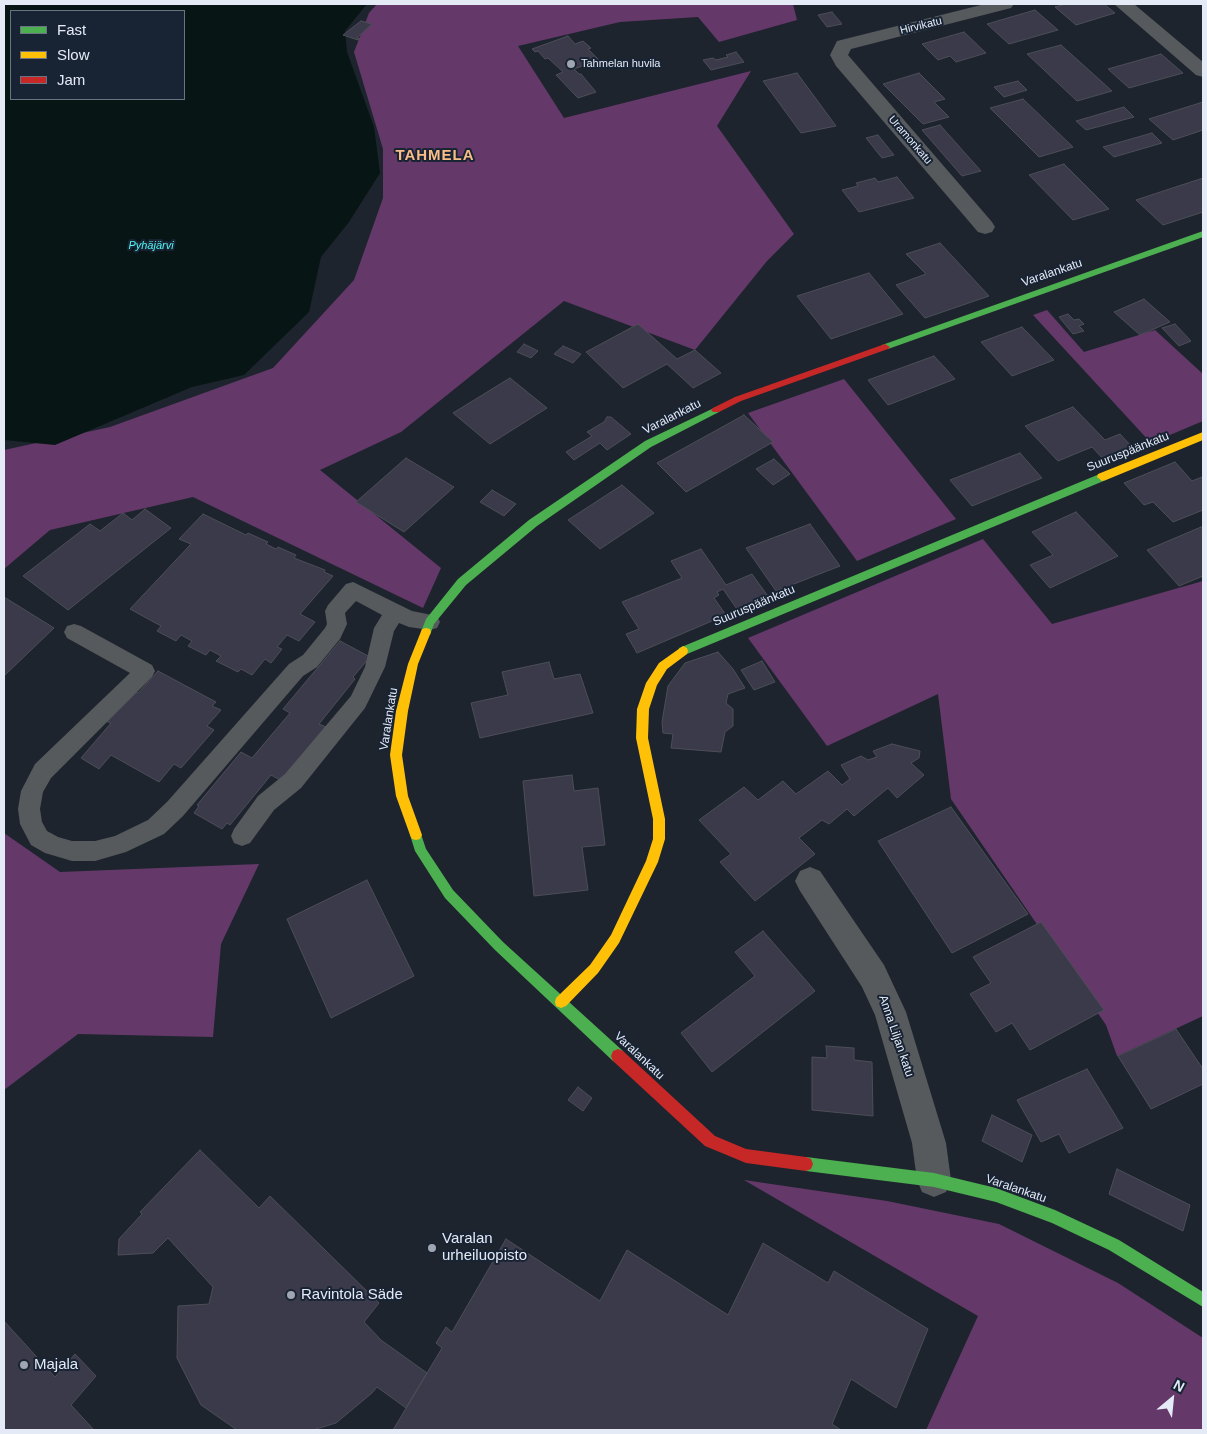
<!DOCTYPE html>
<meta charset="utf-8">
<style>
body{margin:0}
#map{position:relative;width:1207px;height:1434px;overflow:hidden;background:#1e242e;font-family:Arial,sans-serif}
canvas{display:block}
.frame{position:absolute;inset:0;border:5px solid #e4ebf7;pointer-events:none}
.legend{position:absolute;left:10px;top:10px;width:175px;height:90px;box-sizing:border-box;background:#182334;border:1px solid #6a7382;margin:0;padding:6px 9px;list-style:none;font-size:15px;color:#e4ebf7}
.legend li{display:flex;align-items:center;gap:10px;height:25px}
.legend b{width:25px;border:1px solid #6a7382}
.north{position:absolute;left:1147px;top:1374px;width:50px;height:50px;-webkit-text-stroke:4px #182334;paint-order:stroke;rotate:28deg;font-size:14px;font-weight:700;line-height:20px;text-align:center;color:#e4ebf7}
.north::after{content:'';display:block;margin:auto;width:18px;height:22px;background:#e4ebf7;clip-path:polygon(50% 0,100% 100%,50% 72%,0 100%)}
</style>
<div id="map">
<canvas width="1207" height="1434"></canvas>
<div class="frame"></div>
<ul class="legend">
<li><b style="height:6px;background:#4caf50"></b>Fast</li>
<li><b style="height:6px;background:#ffc107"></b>Slow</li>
<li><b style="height:6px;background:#c62828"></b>Jam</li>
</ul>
<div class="north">N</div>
</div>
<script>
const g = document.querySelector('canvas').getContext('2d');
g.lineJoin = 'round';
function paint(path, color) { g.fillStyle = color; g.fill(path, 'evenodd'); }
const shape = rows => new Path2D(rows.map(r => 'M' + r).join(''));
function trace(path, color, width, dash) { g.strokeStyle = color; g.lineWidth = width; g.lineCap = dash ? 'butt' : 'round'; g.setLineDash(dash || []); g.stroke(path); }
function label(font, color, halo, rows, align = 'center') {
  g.font = font + ' Arial,sans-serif'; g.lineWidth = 4; g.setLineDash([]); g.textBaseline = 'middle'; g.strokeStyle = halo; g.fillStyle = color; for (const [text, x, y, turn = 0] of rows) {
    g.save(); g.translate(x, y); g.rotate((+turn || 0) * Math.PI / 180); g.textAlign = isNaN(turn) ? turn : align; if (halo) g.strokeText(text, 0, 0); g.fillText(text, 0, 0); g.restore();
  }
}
paint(shape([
 [377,4,793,4,797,20,719,42,698,17,620,22,518,46,564,118,751,71,717,126,794,234,767,261,695,350,564,301,401,432,320,470,441,568,423,608,193,497,50,530,4,569,4,450,110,427,273,368,354,280,383,198,383,149,354,52,369,13],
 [1047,310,1084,352,1155,330,1203,374,1203,421,1151,443,1033,315],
 [844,379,956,519,857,561,748,413],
 [983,539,1052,624,1203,581,1203,1016,1117,1056,1106,1025,951,799,938,694,827,746,748,638],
 [4,833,60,872,259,864,221,944,213,1037,78,1034,4,1090],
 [744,1180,887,1201,999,1224,1118,1283,1203,1338,1203,1430,926,1430,978,1316]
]), '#643969');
paint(shape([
 [4,4,367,4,345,31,347,52,374,127,380,173,349,222,321,257,309,312,244,375,192,387,55,445,4,440],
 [11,11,184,11,184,99,11,99]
]), '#071515');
const building = shape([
 [1066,4,1104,4,1115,13,1076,25,1055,7,1066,4],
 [1035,10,1058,30,1009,44,987,24,1035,10],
 [832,12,842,24,827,27,818,15,832,12],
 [361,21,372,24,357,38,360,39,358,40,343,35,361,21],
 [964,32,986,53,956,62,950,56,938,60,922,44,964,32],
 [568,36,575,44,583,41,591,48,588,49,599,60,574,69,579,74,581,74,596,92,578,98,556,75,563,72,548,58,545,59,538,51,535,52,532,49,568,36],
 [1061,45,1112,91,1077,101,1027,54,1061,45],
 [736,52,744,62,711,70,703,60,713,58,716,60,728,57,726,55,736,52],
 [1161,54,1183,73,1129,88,1108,69,1161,54],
 [797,73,836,126,801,133,763,81,797,73],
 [919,73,945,99,934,102,949,117,923,124,883,84,919,73],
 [1018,81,1027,90,1004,97,994,87,1018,81],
 [1023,99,1073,147,1039,157,990,108,1023,99],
 [1203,102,1203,130,1173,140,1149,119,1203,102],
 [1124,107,1134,117,1086,130,1076,121,1124,107],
 [940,125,981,171,962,176,922,130,940,125],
 [1152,133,1162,143,1114,157,1103,147,1152,133],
 [878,135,894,155,882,158,866,138,878,135],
 [1064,164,1109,209,1073,220,1029,175,1064,164],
 [897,177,914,198,859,212,842,190,858,186,856,183,875,178,878,182,897,177],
 [1203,178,1203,212,1163,225,1136,200,1203,178],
 [940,243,989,296,925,318,896,285,926,274,906,254,940,243],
 [869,273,903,314,831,339,797,296,869,273],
 [1144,299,1170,322,1140,335,1114,312,1144,299],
 [1068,314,1074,320,1079,319,1084,324,1079,326,1084,331,1073,334,1059,317,1068,314],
 [638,324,677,359,695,350,721,373,693,388,667,364,623,388,586,352,638,324],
 [1175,324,1191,341,1179,346,1162,328,1175,324],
 [1022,327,1054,360,1012,376,981,342,1022,327],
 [524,344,538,351,531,358,517,352,524,344],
 [563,346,581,354,573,363,554,354,563,346],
 [934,356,955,379,888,405,868,380,934,356],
 [510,378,547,408,490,444,453,413,510,378],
 [1073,407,1105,440,1120,434,1133,448,1104,460,1092,447,1058,461,1025,426,1073,407],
 [744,415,773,442,686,492,657,463,744,415],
 [607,417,611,417,631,434,607,450,600,443,574,460,566,452,592,436,587,432,604,422,607,417],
 [1020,453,1042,478,972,506,950,480,1020,453],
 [406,458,454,487,404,532,356,502,406,458],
 [774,459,790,474,773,485,756,469,774,459],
 [1175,462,1192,481,1202,477,1203,479,1203,510,1173,522,1153,502,1144,505,1124,483,1175,462],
 [622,485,654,513,600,549,568,520,622,485],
 [492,490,516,504,504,516,480,502,492,490],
 [145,509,171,528,68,610,23,576,90,524,100,531,123,513,132,520,145,509],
 [1076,512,1118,556,1050,588,1030,565,1053,555,1032,532,1076,512],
 [203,514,246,535,248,533,268,542,266,544,276,549,278,547,296,555,294,558,325,570,324,572,333,576,300,614,315,622,299,641,287,635,277,647,282,649,271,663,265,659,252,675,241,669,238,672,216,661,221,656,210,650,206,655,188,646,192,641,181,635,176,641,157,631,161,626,130,609,191,544,179,539,203,514],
 [810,524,840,566,776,591,746,548,810,524],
 [1201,527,1203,530,1203,576,1179,586,1147,550,1201,527],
 [701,549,726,585,752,574,770,599,739,612,723,589,717,592,719,595,714,598,726,615,637,653,626,634,639,629,622,602,682,578,671,561,701,549],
 [4,597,54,628,4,676,4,597],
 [340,641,370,657,353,677,355,679,319,724,326,727,282,781,271,775,230,825,227,823,222,829,194,813,199,806,197,805,241,752,252,758,290,713,283,709,340,641],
 [718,652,733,669,745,688,728,694,726,703,733,709,733,726,725,732,721,752,671,748,673,734,663,733,662,722,668,686,685,663,718,652],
 [762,661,775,682,754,690,741,670,762,661],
 [549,662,554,679,580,674,593,713,480,738,471,703,508,695,502,672,549,662],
 [158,671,216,702,212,706,221,710,207,726,214,730,181,768,174,764,159,782,111,755,99,769,81,758,111,723,105,721,133,690,138,693,158,671],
 [892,744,920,751,919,758,911,763,924,775,897,798,888,788,854,816,847,809,829,824,822,820,799,838,815,854,755,901,720,862,731,854,699,820,744,787,758,800,783,781,796,794,828,771,842,785,850,779,841,765,861,756,868,760,877,757,873,751,892,744],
 [572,775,574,791,598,788,605,845,582,847,588,890,534,896,523,781,572,775],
 [951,807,1028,914,952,953,878,841,951,807],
 [367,880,414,976,331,1018,287,919,367,880],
 [1041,922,1104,1010,1030,1050,1012,1023,996,1032,970,994,991,983,973,957,1041,922],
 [763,931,815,991,712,1072,681,1033,755,976,735,952,763,931],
 [1176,1029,1203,1069,1203,1084,1151,1109,1118,1056,1176,1029],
 [826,1046,854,1048,854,1060,872,1062,873,1116,812,1110,812,1057,827,1058,826,1046],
 [1087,1069,1123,1128,1069,1153,1059,1134,1041,1142,1017,1100,1087,1069],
 [578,1087,592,1098,583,1111,568,1100,578,1087],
 [992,1115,1032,1135,1022,1162,982,1141,992,1115],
 [200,1150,259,1208,270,1196,379,1303,364,1322,381,1340,427,1373,406,1408,377,1387,372,1393,336,1423,313,1430,237,1430,201,1405,177,1358,178,1306,209,1304,213,1287,168,1238,153,1253,118,1255,119,1239,142,1214,140,1212,200,1150],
 [1117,1169,1190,1205,1183,1231,1109,1194,1117,1169],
 [506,1239,600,1301,627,1250,728,1315,763,1243,828,1283,834,1271,928,1329,896,1408,851,1379,832,1424,841,1430,393,1430,442,1348,436,1343,446,1327,452,1332,506,1239],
 [4,1321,55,1377,75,1354,96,1376,71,1405,94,1430,4,1430,4,1321]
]);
paint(building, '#3b3a4b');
trace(building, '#4c4e57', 1);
paint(shape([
 [353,582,412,611,437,616,440,622,437,628,430,630,409,627,399,623,394,631,385,667,365,708,301,788,274,810,250,843,242,846,234,843,231,836,234,829,258,796,285,774,351,696,365,667,374,628,382,615,356,601,345,613,347,624,340,639,317,667,303,676,183,816,164,834,126,852,95,861,72,861,45,853,31,845,20,824,18,809,21,791,35,764,130,673,67,638,64,632,67,626,74,624,81,626,152,665,155,671,152,677,51,778,43,792,40,809,42,822,47,831,58,837,72,841,95,841,115,836,148,820,167,802,289,664,303,655,325,628,327,624,325,611,328,605,346,584,353,582]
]), '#565a5d');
paint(shape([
 [985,4,1014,4,1011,8,851,49,848,55,992,222,995,227,992,232,985,234,978,232,836,66,830,55,837,41,985,4],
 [1114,4,1134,4,1203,62,1203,77,1196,75,1114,4],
 [810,867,820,871,884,965,906,1012,946,1143,951,1180,946,1192,934,1197,922,1192,917,1180,912,1143,875,1015,862,987,800,891,795,881,800,871,810,867]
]), '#565a5d');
paint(shape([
 [1203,231,1203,237,888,349,882,349,880,347,882,345,1203,231],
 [716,407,721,410,719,412,651,447,537,526,466,585,434,624,430,635,422,635,421,632,426,619,458,579,529,520,645,441,716,407],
 [1102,473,1106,474,1107,477,1106,480,687,654,683,656,679,654,678,651,679,648,1102,473],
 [416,830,420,831,426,849,453,890,503,942,623,1051,625,1056,623,1061,618,1063,613,1061,495,950,445,898,415,851,410,835,412,831,416,830],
 [806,1157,934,1173,996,1188,1055,1210,1119,1240,1203,1292,1203,1307,1109,1250,1052,1223,996,1202,934,1187,806,1171,801,1169,799,1164,801,1159,806,1157]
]), '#4caf50');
paint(shape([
 [1203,432,1203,440,1106,480,1102,481,1097,477,1098,474,1203,432],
 [426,628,430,629,431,632,418,664,408,711,402,755,408,796,422,835,420,839,416,840,412,839,410,835,396,796,390,755,396,711,408,664,422,629,426,628],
 [683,646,687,648,688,651,687,654,667,669,657,685,649,709,648,738,665,819,665,839,658,862,619,943,598,973,566,1006,561,1008,556,1006,555,1002,556,998,590,965,611,935,646,861,653,839,653,819,636,738,637,709,646,683,659,663,683,646]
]), '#ffc107');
paint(shape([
 [885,344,890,347,888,349,741,401,719,412,713,412,711,410,713,408,735,397,885,344],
 [618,1049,623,1051,715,1136,746,1149,806,1157,811,1159,813,1164,811,1169,806,1171,746,1163,705,1146,613,1061,611,1056,613,1051,618,1049]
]), '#c62828');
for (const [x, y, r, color] of [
 [571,64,5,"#9fa5b1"],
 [432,1248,5,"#9fa5b1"],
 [291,1295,5,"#9fa5b1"],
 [24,1365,5,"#9fa5b1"]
]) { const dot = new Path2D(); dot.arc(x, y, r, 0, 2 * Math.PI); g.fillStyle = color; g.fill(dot); trace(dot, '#182334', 2); }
label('11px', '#e4ebf7', '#182334', [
 ["Hirvikatu",921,26,-14],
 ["Uramonkatu",910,140,49]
]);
label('11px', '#e4ebf7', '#182334', [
 ["Tahmelan huvila",581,64]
], 'left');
label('italic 11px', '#4ff6f4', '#182334', [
 ["Pyhäjärvi",151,246]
]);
label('12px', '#e4ebf7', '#182334', [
 ["Varalankatu",1052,273,-19],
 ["Varalankatu",672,417,-27],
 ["Suuruspäänkatu",1128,452,-22],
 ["Suuruspäänkatu",754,606,-23],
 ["Varalankatu",389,719,-81],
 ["Anna Liljan katu",896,1036,71],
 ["Varalankatu",639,1056,43],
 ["Varalankatu",1016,1189,19]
]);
g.letterSpacing = '1px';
label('bold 15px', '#fabd86', '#182334', [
 ["TAHMELA",435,156]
]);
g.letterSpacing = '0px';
label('15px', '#e4ebf7', '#182334', [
 ["Varalan",442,1239],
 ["urheiluopisto",442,1256],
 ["Ravintola Säde",301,1295],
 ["Majala",34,1365]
], 'left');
</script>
